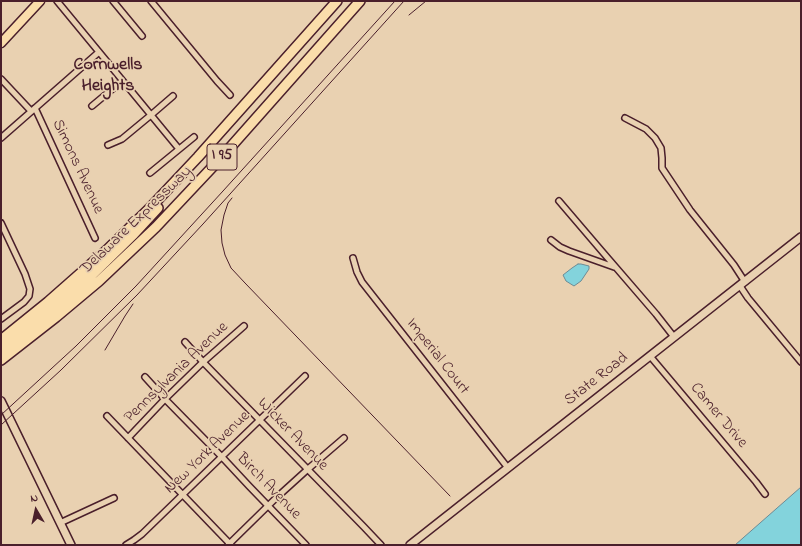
<!DOCTYPE html>
<style>
body{margin:0}
#map{position:relative;width:802px;height:546px;overflow:hidden;background:#e9d1b1;font-family:"Indie Flower",sans-serif}
canvas{display:block}
.frame{position:absolute;inset:0;border:2px solid #4a1f2b;pointer-events:none}
.north{position:absolute;left:16px;top:490px;width:40px;height:40px;-webkit-text-stroke:3px #e9d1b1;paint-order:stroke;rotate:351deg;font-size:11px;font-weight:700;line-height:16px;text-align:center;color:#4a1f2b}
.north::after{content:'';display:block;margin:auto;width:14px;height:18px;background:#4a1f2b;clip-path:polygon(50% 0,100% 100%,50% 72%,0 100%)}
</style>
<div id="map">
<canvas width="802" height="546"></canvas>
<div class="frame"></div>
<div class="north">N</div>
</div>
<script>
const g = document.querySelector('canvas').getContext('2d');
g.lineJoin = 'round';
function paint(path, color) { g.fillStyle = color; g.fill(path, 'evenodd'); }
const shape = rows => new Path2D(rows.map(r => 'M' + r).join(''));
function trace(path, color, width, dash) { g.strokeStyle = color; g.lineWidth = width; g.lineCap = dash ? 'butt' : 'round'; g.setLineDash(dash || []); g.stroke(path); }
function label(font, color, halo, rows, align = 'center') {
  g.font = font + ' "Indie Flower",sans-serif'; g.lineWidth = 3.5; g.setLineDash([]); g.textBaseline = 'middle'; g.strokeStyle = halo; g.fillStyle = color; for (const [text, x, y, turn = 0] of rows) {
    g.save(); g.translate(x, y); g.rotate((+turn || 0) * Math.PI / 180); g.textAlign = isNaN(turn) ? turn : align; if (halo) g.strokeText(text, 0, 0); g.fillText(text, 0, 0); g.restore();
  }
}
const water = shape([
 [578,264,581,264,589,266,589,269,581,281,574,286,566,281,563,275,572,268,578,264],
 [801,487,801,545,735,545,801,487]
]);
paint(water, '#83d3dc');
trace(water, '#6c8b95', 1);
const street = shape([
 [57,1,179,149],
 [113,1,142,36],
 [151,1,217,81,230,95],
 [1,79,31,111],
 [92,106,122,81],
 [35,108,95,238],
 [625,118,646,129,655,138,661,148,662,158,662,168,690,210,734,265,745,282],
 [1,138,99,52],
 [108,145,122,139,151,115,173,96],
 [150,173,194,137],
 [559,201,600,249,656,314,674,337],
 [1,223,25,274,30,289,29,296,24,302,1,319],
 [551,240,560,247,569,251,614,267],
 [353,258,357,272,362,282,508,468],
 [740,286,748,298,801,362],
 [185,342,203,362,364,527,381,545],
 [650,356,756,482,765,494],
 [145,377,165,399,222,457,249,486,306,545],
 [107,416,231,545],
 [128,438,165,399,203,362,244,326],
 [60,523,114,498],
 [126,545,134,540,142,534,305,376],
 [228,545,276,498,308,469,344,438]
]);
const secondary = shape([
 [1,401,71,545],
 [410,545,801,237]
]);
const primary = shape([
 [1,43,40,1]
]);
const highway = shape([
 [1,340,48,302,107,250,149,209,198,157,337,1],
 [1,349,57,305,89,278,134,234,158,208],
 [1,360,56,317,99,281,156,227,220,159,360,1]
]);
trace(street, '#4a1f2b', 8);
trace(secondary, '#4a1f2b', 10);
trace(primary, '#4a1f2b', 11);
trace(highway, '#4a1f2b', 12);
trace(street, '#e9d1b1', 5);
trace(secondary, '#e9d1b1', 7);
trace(primary, '#faddab', 8);
trace(highway, '#faddab', 9);
trace(shape([
 [409,15,426,1],
 [232,198,228,203,224,215,221,230,222,243,225,255,231,268,245,283,450,496],
 [105,350,125,316,133,304],
 [1,415,76,346,136,286,223,191,395,1],
 [1,425,61,370,137,295,203,224,404,1]
]), '#4a1f2b', 1);
for (const [x, y, w] of [
 [222,157,30]
]) { const box = new Path2D(); box.roundRect(x - w / 2, y - 13, w, 26, 3); g.fillStyle = '#e9d1b1'; g.fill(box); trace(box, '#4a1f2b', 1); }
label('bold 15px', '#4a1f2b', null, [
 ["I 95",222,157]
]);
label('16px', '#4a1f2b', '#e9d1b1', [
 ["Simons Avenue",77,167,65],
 ["Delaware Expressway",137,221,-44],
 ["Imperial Court",437,357,52],
 ["Pennsylvania Avenue",177,373,-44],
 ["State Road",597,380,-38],
 ["Camer Drive",718,416,50],
 ["Wicker Avenue",292,435,46],
 ["New York Avenue",208,453,-44],
 ["Birch Avenue",268,487,46]
]);
label('bold 18px', '#4a1f2b', '#e9d1b1', [
 ["Cornwells",108,66],
 ["Heights",108,87]
]);
</script>
